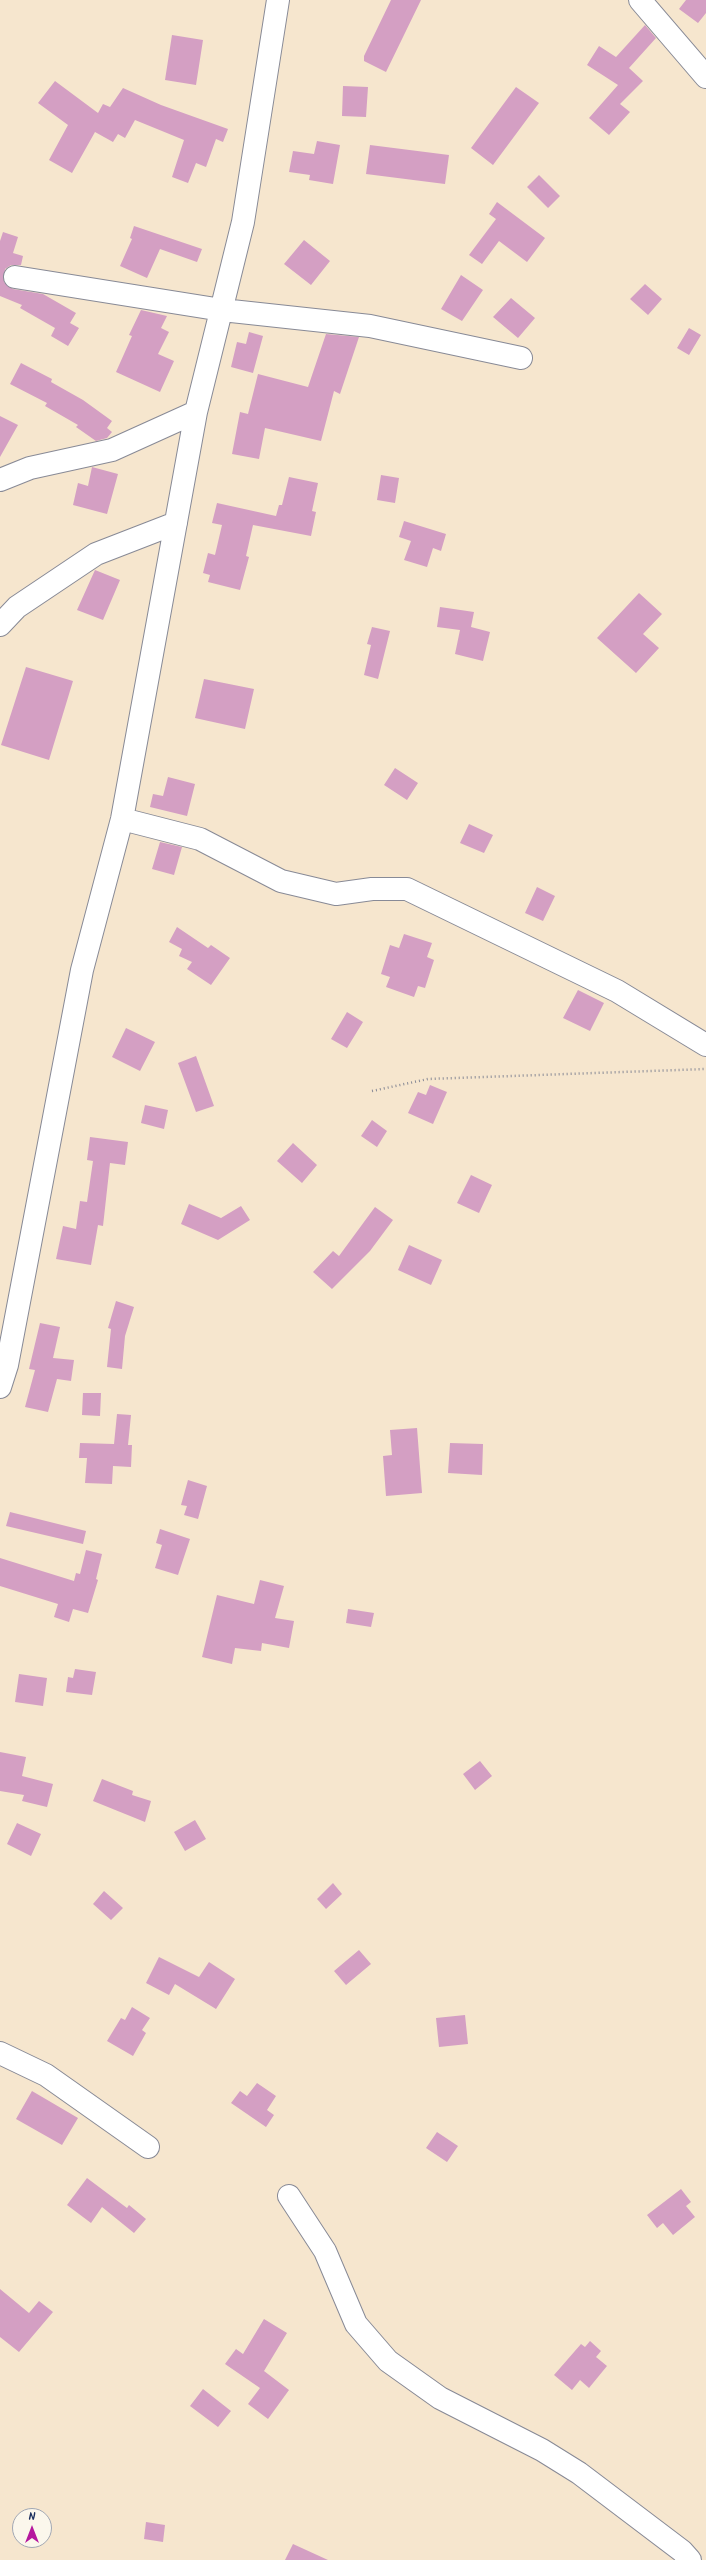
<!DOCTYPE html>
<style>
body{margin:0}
#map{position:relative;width:706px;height:2560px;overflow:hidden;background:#f6e6ce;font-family:Kalam,sans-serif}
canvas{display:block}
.north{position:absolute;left:12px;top:2508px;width:40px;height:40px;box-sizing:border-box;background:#fbf7ec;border:1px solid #a1a7b3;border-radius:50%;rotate:0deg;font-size:11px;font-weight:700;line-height:16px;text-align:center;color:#1b2f5e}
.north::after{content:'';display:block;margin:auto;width:14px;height:18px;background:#b5179e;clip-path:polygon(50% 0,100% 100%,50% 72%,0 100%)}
</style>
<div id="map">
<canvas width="706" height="2560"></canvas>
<div class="north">N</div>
</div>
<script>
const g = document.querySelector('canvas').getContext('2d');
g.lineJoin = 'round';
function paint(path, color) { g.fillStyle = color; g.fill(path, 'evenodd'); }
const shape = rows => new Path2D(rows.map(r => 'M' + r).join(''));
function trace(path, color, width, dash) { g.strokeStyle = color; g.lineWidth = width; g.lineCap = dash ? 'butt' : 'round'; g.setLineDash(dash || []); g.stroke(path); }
paint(shape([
 [391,0,421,0,386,72,364,61,364,56],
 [686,0,706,0,706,13,698,23,679,9],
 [645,25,656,38,629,68,643,81,620,104,630,112,609,135,589,118,618,85,587,65,599,46,616,57],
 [172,35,203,40,196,85,165,80],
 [55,81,98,113,103,104,110,107,123,88,161,105,228,129,223,142,216,139,206,167,196,163,188,183,172,177,184,140,135,120,125,138,118,134,113,142,95,132,72,173,49,160,68,125,38,103],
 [343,86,368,87,366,117,342,116],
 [516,87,539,103,493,165,471,148],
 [317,141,340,145,333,184,309,180,310,175,289,172,293,151,314,154],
 [370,145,449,155,445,184,366,174],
 [539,175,560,196,548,208,527,187],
 [497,202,545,238,527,262,499,241,482,264,469,255,496,219,489,214],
 [134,226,202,249,197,262,160,249,147,278,120,266,132,239,130,238],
 [3,232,18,237,13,253,23,256,21,265,11,265,5,269,4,282,13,289,43,294,76,313,70,323,79,328,68,346,51,336,55,328,20,308,22,305,0,296,0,241],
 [304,240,330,261,311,285,284,264],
 [461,275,483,290,462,321,441,309],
 [645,284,662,299,648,315,630,299],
 [511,298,535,318,518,338,493,317],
 [141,310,167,316,161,328,169,332,158,354,174,361,160,392,116,372,132,336,129,335],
 [689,328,701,335,689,355,677,348],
 [249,332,263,336,253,373,231,367,237,342,246,344],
 [326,334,359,337,340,394,334,391,321,441,265,428,259,459,232,454,240,412,248,414,258,374,308,387],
 [21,363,52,379,51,382,83,400,112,421,107,428,112,432,107,438,96,441,76,427,78,425,45,406,47,403,10,384],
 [0,416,18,425,0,457],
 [92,467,118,474,107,514,73,505,78,483,88,486],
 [381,475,399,478,395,503,377,500],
 [289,477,318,483,312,511,316,512,311,536,253,525,246,556,249,557,240,590,208,582,210,575,203,573,208,553,215,555,222,525,212,523,217,503,276,516,279,505,282,505],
 [404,521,446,534,441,551,433,548,427,567,404,560,411,541,399,537],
 [95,570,120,580,103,620,77,610],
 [639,593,662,614,643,634,659,648,636,673,597,638],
 [440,607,474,612,471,627,490,632,483,661,455,654,460,630,437,627],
 [372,627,390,631,378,679,364,675,371,645,367,644],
 [26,667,73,681,49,760,1,745],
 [204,679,254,689,245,729,195,718],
 [395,768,418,783,407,800,384,785],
 [168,777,195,784,187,816,150,807,153,794,163,796],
 [469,824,493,835,484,853,460,843],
 [160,842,182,847,174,875,152,869],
 [537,887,555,896,543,921,525,913],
 [177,927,208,948,211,945,230,958,211,985,187,969,192,962,179,956,182,949,169,942],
 [404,934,432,943,427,957,434,960,425,988,418,986,414,997,386,987,390,977,381,974,390,945,399,948],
 [578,990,604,1003,590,1031,563,1018],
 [347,1012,363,1022,347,1048,331,1039],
 [126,1028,155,1042,140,1071,112,1057],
 [196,1056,214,1106,196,1112,178,1063],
 [430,1085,447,1092,433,1124,408,1113,418,1092,426,1095],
 [145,1105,168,1110,164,1129,141,1123],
 [372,1120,387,1131,377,1147,361,1136],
 [90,1137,128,1142,125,1165,110,1163,103,1226,98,1225,91,1265,56,1259,63,1226,76,1229,80,1201,87,1202,93,1161,87,1160],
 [293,1143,317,1165,302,1183,277,1161],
 [471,1175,492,1185,479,1213,457,1203],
 [189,1204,221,1218,241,1206,250,1220,218,1240,181,1224],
 [375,1207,393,1220,370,1251,332,1289,313,1272,333,1251,339,1256],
 [409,1245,442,1260,431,1285,398,1270],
 [116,1301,134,1307,125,1336,122,1369,107,1367,111,1329,108,1328],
 [40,1323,60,1327,53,1358,74,1360,71,1381,57,1379,48,1412,25,1407,35,1370,29,1369],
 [83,1393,101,1393,100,1416,82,1415],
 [117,1414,131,1415,128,1445,132,1445,131,1467,113,1466,112,1484,85,1483,87,1458,79,1458,80,1443,114,1444],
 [417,1428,422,1493,386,1496,383,1456,392,1455,390,1430],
 [450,1443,483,1444,482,1475,448,1473],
 [188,1480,207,1486,198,1519,184,1515,187,1506,181,1505],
 [10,1512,86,1531,83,1544,6,1526],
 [160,1529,190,1539,178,1575,155,1568,162,1545,156,1543],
 [86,1550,102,1554,96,1579,98,1580,88,1613,73,1609,69,1622,54,1617,58,1604,0,1586,0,1558,74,1581,76,1573,80,1574],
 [260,1580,284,1586,275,1618,294,1621,289,1648,262,1643,261,1651,235,1648,232,1664,202,1657,217,1595,254,1604],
 [348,1609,374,1613,371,1627,346,1623],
 [75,1669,96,1672,92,1695,66,1692,68,1677,73,1678],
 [19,1674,47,1678,43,1706,15,1702],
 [0,1752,26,1757,22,1776,53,1784,47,1807,22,1801,24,1795,0,1791],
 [480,1761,492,1776,475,1790,463,1774],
 [102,1779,133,1791,132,1795,151,1801,145,1822,93,1801],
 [195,1820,206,1839,185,1851,174,1832],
 [17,1823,41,1834,31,1856,7,1844],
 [333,1883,342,1894,326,1909,317,1899],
 [104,1891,123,1908,111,1920,93,1904],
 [359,1950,371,1964,346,1985,334,1971],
 [159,1957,199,1977,209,1962,235,1979,216,2009,175,1984,169,1995,146,1983],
 [132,2007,150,2018,142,2030,146,2033,133,2056,107,2041,121,2018,125,2020],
 [465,2015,468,2044,439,2047,436,2018],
 [257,2083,276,2096,267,2110,274,2115,266,2127,231,2103,240,2091,247,2096],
 [32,2091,78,2118,62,2145,16,2119],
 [437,2132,458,2146,447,2162,426,2148],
 [87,2178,127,2208,129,2205,146,2219,134,2233,102,2207,91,2223,67,2205],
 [681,2189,691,2202,686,2206,695,2217,673,2235,663,2223,657,2228,647,2215],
 [0,2289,29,2313,39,2301,53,2312,19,2352,0,2337],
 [264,2319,287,2333,264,2371,289,2390,268,2419,248,2404,260,2388,225,2364,236,2349,243,2354],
 [590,2341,601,2351,596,2357,607,2366,589,2388,580,2380,572,2390,554,2375,581,2344,585,2347],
 [203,2389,231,2411,218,2427,190,2406],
 [146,2522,165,2525,163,2542,144,2539],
 [293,2544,328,2560,285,2560]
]), '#d49fc3');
const minor = shape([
 [640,0,706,77],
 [15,277,222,310,370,326,521,358],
 [0,480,30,468,112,450,196,412],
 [0,625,17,607,96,554,176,523],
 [122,819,200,839,281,881,336,894,372,889,407,889,617,991,706,1045],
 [0,1387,7,1365,82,970,122,819,196,412,243,222,278,0],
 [0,2053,46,2075,148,2147],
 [289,2196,325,2251,356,2324,388,2361,440,2398,542,2450,579,2473,682,2551,690,2560]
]);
trace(minor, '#888a96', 24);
trace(shape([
 [372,1091,428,1079,706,1069]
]), '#888a96', 2.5, [1, 3]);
trace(minor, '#fff', 22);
</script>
